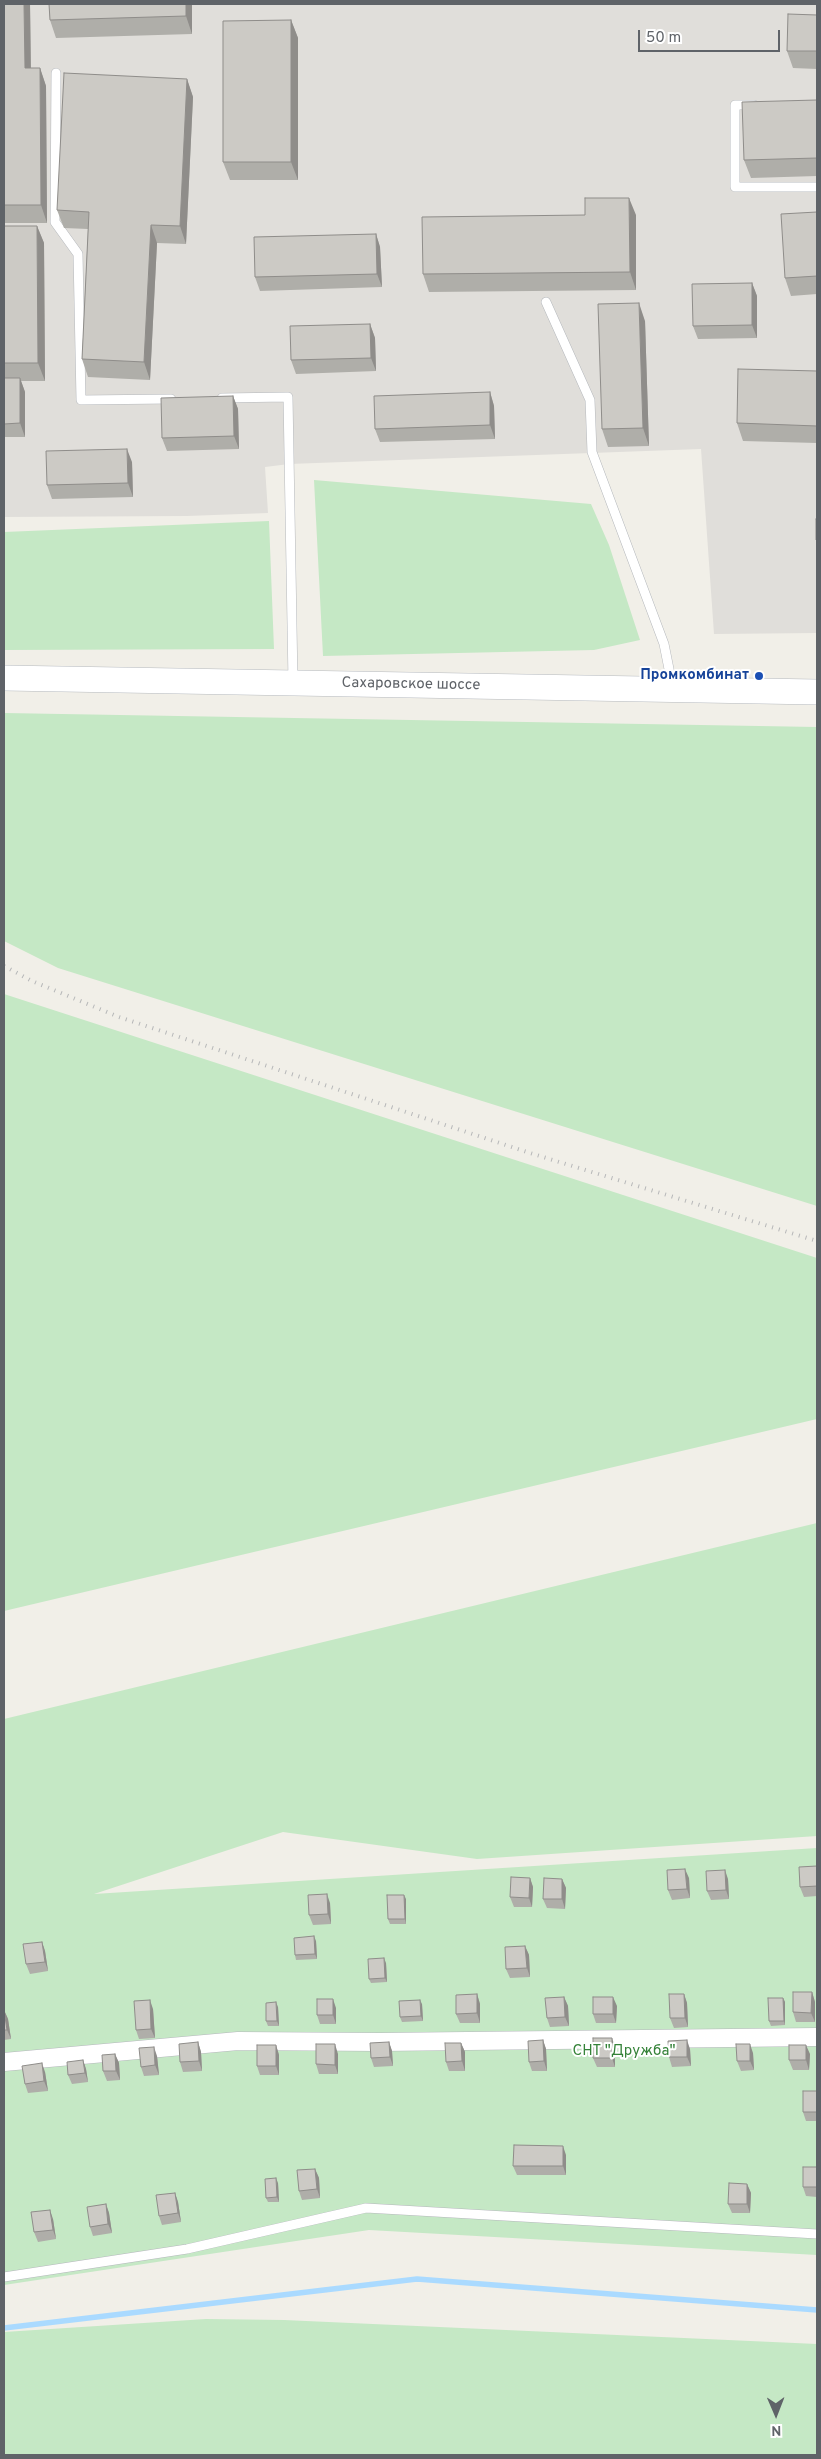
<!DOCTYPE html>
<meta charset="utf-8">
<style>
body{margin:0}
#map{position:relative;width:821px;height:2459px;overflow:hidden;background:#f1efe8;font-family:Overpass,sans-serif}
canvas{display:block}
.frame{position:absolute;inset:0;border:5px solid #5f6368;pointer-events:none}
.north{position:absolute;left:751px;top:2389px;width:50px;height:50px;-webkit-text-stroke:4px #fff;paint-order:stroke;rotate:179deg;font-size:14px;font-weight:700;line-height:20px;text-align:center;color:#5f6368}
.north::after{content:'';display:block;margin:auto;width:18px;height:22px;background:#5f6368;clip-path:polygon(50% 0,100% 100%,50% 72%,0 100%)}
.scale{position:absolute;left:638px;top:30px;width:142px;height:22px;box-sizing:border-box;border:2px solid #5f6368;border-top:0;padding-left:6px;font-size:15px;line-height:18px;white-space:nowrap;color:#5f6368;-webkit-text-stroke:4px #fff;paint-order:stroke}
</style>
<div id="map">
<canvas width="821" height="2459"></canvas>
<div class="frame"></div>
<div class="north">N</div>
<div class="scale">50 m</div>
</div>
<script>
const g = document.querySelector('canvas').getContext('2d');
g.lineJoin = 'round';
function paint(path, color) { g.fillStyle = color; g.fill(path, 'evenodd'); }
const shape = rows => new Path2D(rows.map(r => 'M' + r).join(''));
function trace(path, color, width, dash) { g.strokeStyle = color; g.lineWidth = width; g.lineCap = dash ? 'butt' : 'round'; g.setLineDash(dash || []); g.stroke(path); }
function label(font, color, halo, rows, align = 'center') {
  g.font = font + ' Overpass,sans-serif'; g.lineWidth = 4; g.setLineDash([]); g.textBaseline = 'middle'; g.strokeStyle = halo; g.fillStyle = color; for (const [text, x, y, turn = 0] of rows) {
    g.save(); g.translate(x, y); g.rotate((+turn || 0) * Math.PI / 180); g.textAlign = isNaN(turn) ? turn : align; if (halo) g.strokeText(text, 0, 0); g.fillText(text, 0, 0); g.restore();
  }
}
paint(shape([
 [4,4,817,4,817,633,714,634,701,449,289,464,265,467,268,513,187,516,4,517]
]), '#e0deda');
paint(shape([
 [314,480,591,504,609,545,640,640,594,650,323,656],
 [269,521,274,649,4,650,4,532],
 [4,713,817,727,817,1206,58,968,4,941],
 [4,994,817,1258,817,1419,4,1611],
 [817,1523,817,1836,477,1859,283,1832,94,1894,817,1848,817,2255,369,2230,4,2285,4,1719],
 [206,2319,284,2320,817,2344,817,2455,4,2455,4,2332]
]), '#c5e8c5');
trace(shape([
 [4,2328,417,2279,817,2310]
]), '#aadaff', 5.5);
const service = shape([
 [56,73,55,222,78,254,81,400,171,399],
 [754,105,735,105,735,187,817,187],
 [546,302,590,400,592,452,664,644,673,689],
 [222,398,288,397,293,682],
 [4,2277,187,2249,366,2208,817,2234]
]);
const minor = shape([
 [4,2062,238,2041,380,2042,817,2037]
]);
const secondary = shape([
 [4,678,817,692]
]);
trace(service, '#b5b8bc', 10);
trace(minor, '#b5b8bc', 19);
trace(secondary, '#b6babf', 26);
trace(service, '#fff', 9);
trace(minor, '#fff', 18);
trace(secondary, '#fff', 25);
trace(shape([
 [4,966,32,981,119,1017,530,1153,817,1241]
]), '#b6b7b8', 4, [1, 6]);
paint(shape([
 [4,4,30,4,31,68,40,68,46,86,47,223,4,223],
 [49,4,192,4,192,34,56,38,50,20],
 [817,15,817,69,793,68,787,51],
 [291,20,298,38,298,180,230,180,223,162],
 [187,79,193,97,186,244,157,243,150,380,88,377,82,359,88,229,64,228,57,210],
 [817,100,817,176,751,178,744,160],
 [817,212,817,294,791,296,785,278],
 [636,215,636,290,429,292,423,274],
 [4,226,37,226,44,243,45,381,21,381,25,392,25,437,4,437],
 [376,234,380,247,382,287,260,291,255,277],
 [752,283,757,296,757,338,698,339,693,326],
 [645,321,649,446,608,447,602,429],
 [370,324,375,338,376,371,296,374,291,360],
 [817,371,817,443,743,441,737,423],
 [490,392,494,406,495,439,380,442,375,429],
 [233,396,238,409,239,449,167,451,162,438],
 [132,462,133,497,52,499,47,485],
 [817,1866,817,1896,804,1897,800,1887],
 [530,1878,533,1887,532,1907,514,1907,510,1897],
 [689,1878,690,1898,672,1900,668,1890],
 [562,1879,566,1888,565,1909,547,1908,543,1899],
 [728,1879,729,1899,711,1900,707,1891],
 [406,1899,406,1924,390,1924,388,1919],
 [330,1903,331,1924,313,1925,309,1915],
 [316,1941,317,1959,296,1960,295,1955],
 [42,1942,45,1951,48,1971,30,1974,26,1964],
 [525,1946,529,1955,530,1977,510,1978,506,1969],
 [386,1963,387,1982,371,1983,369,1979],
 [812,1992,815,2002,815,2022,796,2022,793,2012],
 [477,1994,480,2004,480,2023,460,2023,456,2014],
 [684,1994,687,2003,688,2027,674,2028,670,2018],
 [564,1997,568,2006,569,2026,550,2027,547,2018],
 [783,1998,785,2002,785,2025,771,2026,769,2021],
 [422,2004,423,2021,402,2022,400,2017],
 [617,2006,616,2023,596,2023,593,2014],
 [278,2007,279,2026,268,2026,266,2021],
 [336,2008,336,2024,320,2024,317,2015],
 [153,2009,155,2038,139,2039,136,2030],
 [4,2010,8,2019,11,2039,4,2040],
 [543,2040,546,2049,547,2071,532,2071,529,2062],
 [198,2042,201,2052,202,2071,183,2072,180,2062],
 [389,2042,392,2051,393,2066,374,2067,371,2058],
 [461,2043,465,2052,465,2071,449,2071,446,2062],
 [276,2045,279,2055,279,2075,260,2075,257,2066],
 [615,2047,615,2067,597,2067,593,2058],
 [690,2049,691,2066,672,2067,669,2057],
 [753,2053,754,2070,741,2071,737,2061],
 [115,2054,119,2063,120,2080,107,2081,103,2071],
 [338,2054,338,2074,319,2074,316,2064],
 [810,2054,809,2070,793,2070,789,2060],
 [157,2056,159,2075,144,2076,141,2067],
 [83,2060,86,2069,88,2082,72,2084,68,2075],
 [45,2072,48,2091,28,2093,25,2084],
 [817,2091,817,2121,806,2121,803,2112],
 [566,2155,566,2175,517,2175,513,2166],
 [817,2167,817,2197,806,2196,803,2187],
 [315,2169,319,2178,320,2198,302,2200,299,2191],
 [278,2183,279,2202,268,2202,266,2198],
 [747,2184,751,2193,750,2213,732,2213,728,2204],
 [175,2193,178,2202,181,2222,162,2225,159,2216],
 [106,2204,109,2213,112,2233,93,2236,90,2227],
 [53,2219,56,2239,38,2242,34,2232]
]), '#afaea9');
paint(shape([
 [24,4,30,4,31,86,25,68],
 [186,4,192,4,192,34,186,16],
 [291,20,298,38,298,180,291,162],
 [40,68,46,86,47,223,41,205],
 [187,79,193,97,186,244,180,226],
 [629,198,636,215,636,290,630,272],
 [151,225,157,243,150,380,144,362],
 [37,226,44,243,45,381,38,363],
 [376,234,380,247,382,287,377,274],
 [752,283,757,296,757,338,752,325],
 [639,303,645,321,649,446,643,428],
 [370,324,375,338,376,371,371,358],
 [20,378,25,392,25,437,20,423],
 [490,392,494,406,495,439,490,425],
 [233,396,238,409,239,449,234,436],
 [127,449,132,462,133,497,128,483],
 [685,1869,689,1878,690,1898,687,1889],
 [725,1870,728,1879,729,1899,726,1890],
 [530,1878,533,1887,532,1907,529,1898],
 [562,1879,566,1888,565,1909,562,1899],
 [327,1894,330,1903,331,1924,328,1914],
 [404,1895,406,1899,406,1924,405,1919],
 [314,1936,316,1941,317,1959,315,1954],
 [42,1942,45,1951,48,1971,45,1962],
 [525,1946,529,1955,530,1977,527,1968],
 [384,1958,386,1963,387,1982,385,1978],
 [812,1992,815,2002,815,2022,811,2013],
 [477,1994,480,2004,480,2023,477,2013],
 [684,1994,687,2003,688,2027,685,2018],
 [564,1997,568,2006,569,2026,565,2017],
 [613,1997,617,2006,616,2023,613,2014],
 [783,1998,785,2002,785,2025,784,2021],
 [333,1999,336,2008,336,2024,333,2015],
 [150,2000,153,2009,155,2038,151,2029],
 [420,2000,422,2004,423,2021,421,2016],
 [276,2002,278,2007,279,2026,277,2021],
 [4,2010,8,2019,11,2039,7,2030],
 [612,2038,615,2047,615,2067,612,2058],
 [543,2040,546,2049,547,2071,544,2061],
 [687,2040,690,2049,691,2066,687,2057],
 [198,2042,201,2052,202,2071,199,2061],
 [389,2042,392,2051,393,2066,390,2057],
 [461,2043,465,2052,465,2071,462,2061],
 [335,2044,338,2054,338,2074,335,2065],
 [750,2044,753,2053,754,2070,750,2061],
 [276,2045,279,2055,279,2075,276,2066],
 [806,2045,810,2054,809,2070,806,2060],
 [154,2047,157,2056,159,2075,155,2065],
 [115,2054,119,2063,120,2080,116,2071],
 [83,2060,86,2069,88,2082,85,2073],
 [42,2063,45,2072,48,2091,44,2081],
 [563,2146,566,2155,566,2175,563,2166],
 [315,2169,319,2178,320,2198,317,2189],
 [276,2178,278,2183,279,2202,277,2197],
 [747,2184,751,2193,750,2213,747,2204],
 [175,2193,178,2202,181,2222,178,2213],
 [106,2204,109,2213,112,2233,108,2224],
 [50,2210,53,2219,56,2239,53,2230]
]), '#8f8d8a');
const building = shape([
 [4,4,24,4,25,68,40,68,41,205,4,205,4,4],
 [49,4,186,4,186,16,50,20,49,4],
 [788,14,817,15,817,51,787,51,788,14],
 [291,20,291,162,223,162,223,21,291,20],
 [64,73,187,79,180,226,151,225,144,362,82,359,89,212,57,210,64,73],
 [817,100,817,158,744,160,742,102,817,100],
 [585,198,629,198,630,272,423,274,422,217,585,215,585,198],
 [817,212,817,276,785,278,781,214,817,212],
 [4,226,37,226,38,363,4,363,4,226],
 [376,234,377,274,255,277,254,237,376,234],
 [752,283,752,325,693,326,692,284,752,283],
 [639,303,643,428,602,429,598,304,639,303],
 [370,324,371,358,291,360,290,326,370,324],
 [738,369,817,371,817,426,737,423,738,369],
 [4,378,20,378,20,423,4,424,4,378],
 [490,392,490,425,375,429,374,396,490,392],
 [233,396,234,436,162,438,161,398,233,396],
 [127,449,128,483,47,485,46,451,127,449],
 [816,519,817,519,817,540,816,540,816,519],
 [817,1866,817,1886,800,1887,799,1867,817,1866],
 [685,1869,687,1889,668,1890,667,1870,685,1869],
 [725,1870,726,1890,707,1891,706,1871,725,1870],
 [511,1877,530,1878,529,1898,510,1897,511,1877],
 [544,1878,562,1879,562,1899,543,1899,544,1878],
 [327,1894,328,1914,309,1915,308,1895,327,1894],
 [387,1895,404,1895,405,1919,388,1919,387,1895],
 [314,1936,315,1954,295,1955,294,1938,314,1936],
 [42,1942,45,1962,26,1964,23,1944,42,1942],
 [525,1946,527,1968,506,1969,505,1947,525,1946],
 [384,1958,385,1978,369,1979,368,1959,384,1958],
 [793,1992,812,1992,811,2013,793,2012,793,1992],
 [477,1994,477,2013,456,2014,456,1995,477,1994],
 [669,1994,684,1994,685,2018,670,2018,669,1994],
 [564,1997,565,2017,547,2018,545,1998,564,1997],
 [593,1997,613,1997,613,2014,593,2014,593,1997],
 [768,1998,783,1998,784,2021,769,2021,768,1998],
 [317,1999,333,1999,333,2015,317,2015,317,1999],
 [150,2000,151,2029,136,2030,134,2001,150,2000],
 [420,2000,421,2016,400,2017,399,2001,420,2000],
 [276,2002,277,2021,266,2021,266,2003,276,2002],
 [4,2010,7,2030,4,2030,4,2010],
 [593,2038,612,2038,612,2058,593,2058,593,2038],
 [543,2040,544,2061,529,2062,528,2041,543,2040],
 [687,2040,687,2057,669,2057,668,2041,687,2040],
 [198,2042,199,2061,180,2062,179,2044,198,2042],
 [389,2042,390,2057,371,2058,370,2043,389,2042],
 [445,2043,461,2043,462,2061,446,2062,445,2043],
 [316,2044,335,2044,335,2065,316,2064,316,2044],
 [736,2044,750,2044,750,2061,737,2061,736,2044],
 [257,2045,276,2045,276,2066,257,2066,257,2045],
 [789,2045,806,2045,806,2060,789,2060,789,2045],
 [154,2047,155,2065,141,2067,139,2048,154,2047],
 [115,2054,116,2071,103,2071,102,2055,115,2054],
 [83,2060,85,2073,68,2075,67,2062,83,2060],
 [42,2063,44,2081,25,2084,22,2066,42,2063],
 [803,2091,817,2091,817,2112,803,2112,803,2091],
 [514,2145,563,2146,563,2166,513,2166,514,2145],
 [803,2167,817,2167,817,2187,803,2187,803,2167],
 [315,2169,317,2189,299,2191,297,2170,315,2169],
 [276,2178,277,2197,266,2198,265,2179,276,2178],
 [729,2183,747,2184,747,2204,728,2204,729,2183],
 [175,2193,178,2213,159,2216,156,2195,175,2193],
 [106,2204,108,2224,90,2227,87,2207,106,2204],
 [50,2210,53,2230,34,2232,31,2212,50,2210]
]);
paint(building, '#cccac5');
trace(building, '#8f8d8a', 1);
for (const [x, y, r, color] of [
 [759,676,5,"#1a4fb4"]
]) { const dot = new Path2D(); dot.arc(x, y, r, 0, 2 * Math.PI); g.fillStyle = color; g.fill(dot); trace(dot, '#fff', 2); }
label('bold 15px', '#164399', '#fff', [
 ["Промкомбинат",749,676]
], 'right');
label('15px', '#5f6368', '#fff', [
 ["Сахаровское шоссе",411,685,1]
]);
label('15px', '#348238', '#fff', [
 ["СНТ \"Дружба\"",624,2052]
]);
</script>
